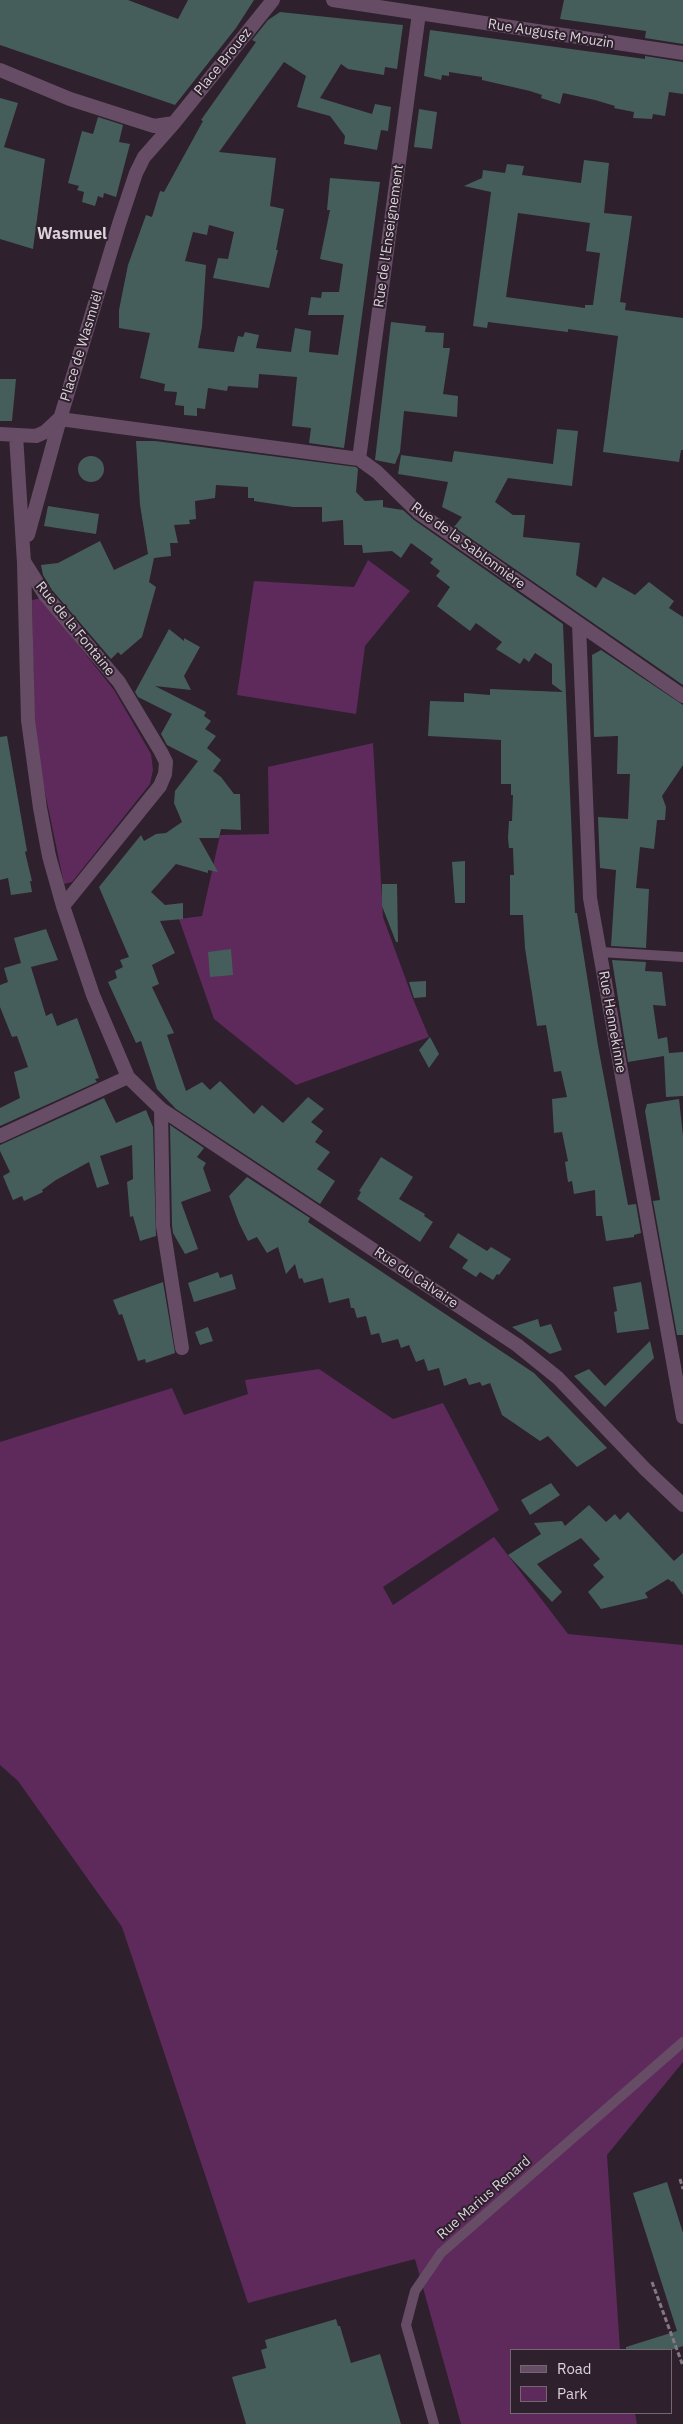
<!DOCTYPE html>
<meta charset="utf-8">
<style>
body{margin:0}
#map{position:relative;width:683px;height:2424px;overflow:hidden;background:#2e202d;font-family:"IBM Plex Sans",sans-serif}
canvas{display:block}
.legend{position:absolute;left:510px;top:2349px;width:162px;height:65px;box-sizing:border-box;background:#2e202d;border:1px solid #736772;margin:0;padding:6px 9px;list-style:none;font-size:15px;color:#dbd2da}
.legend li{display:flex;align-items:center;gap:10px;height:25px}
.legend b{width:25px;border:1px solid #736772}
</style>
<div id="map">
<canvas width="683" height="2424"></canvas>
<ul class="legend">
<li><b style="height:6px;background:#674c65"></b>Road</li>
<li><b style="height:14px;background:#5d2a5b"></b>Park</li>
</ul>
</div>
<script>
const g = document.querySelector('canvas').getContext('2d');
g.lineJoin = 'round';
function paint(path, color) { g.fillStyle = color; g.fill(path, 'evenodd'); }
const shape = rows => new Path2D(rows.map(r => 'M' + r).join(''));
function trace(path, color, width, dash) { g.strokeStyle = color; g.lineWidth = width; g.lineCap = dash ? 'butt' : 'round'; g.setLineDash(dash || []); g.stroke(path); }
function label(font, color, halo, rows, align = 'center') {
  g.font = font + ' "IBM Plex Sans",sans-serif'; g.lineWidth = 4; g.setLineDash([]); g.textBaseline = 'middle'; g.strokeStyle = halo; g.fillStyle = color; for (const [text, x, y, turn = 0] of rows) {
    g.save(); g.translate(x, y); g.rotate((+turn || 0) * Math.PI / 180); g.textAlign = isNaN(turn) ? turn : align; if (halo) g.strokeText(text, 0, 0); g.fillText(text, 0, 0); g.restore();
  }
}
paint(shape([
 [368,560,410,591,365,646,356,714,237,695,254,581,354,587],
 [41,598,114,690,151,754,153,770,150,784,72,882,64,884,40,768,34,713,32,600],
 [373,743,383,917,413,999,429,1037,296,1085,214,1019,179,919,202,916,220,835,269,834,268,767],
 [319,1369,393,1419,443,1403,499,1510,383,1587,393,1605,494,1537,568,1634,683,1645,683,2062,607,2155,620,2350,512,2350,512,2413,635,2413,637,2424,461,2424,415,2259,248,2303,122,1927,18,1781,0,1765,0,1442,172,1388,184,1415,248,1394,245,1380]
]), '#5d2a5b');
paint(shape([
 [0,0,128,0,178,19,188,0,254,0,236,28,175,105,0,45],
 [564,0,683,0,683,44,645,38,646,31,560,19],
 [280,12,403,25,397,69,385,67,384,75,348,69,341,64,320,98,372,114,375,104,391,107,388,131,381,130,377,150,344,144,345,136,330,116,297,107,306,76,284,62,219,152,276,158,270,206,284,209,276,250,278,250,269,288,213,278,218,258,228,259,234,232,209,225,207,235,193,232,185,261,206,265,202,327,198,348,234,352,238,336,243,337,245,332,259,335,256,348,291,352,295,328,311,331,309,352,338,355,344,315,308,315,311,297,321,298,322,292,339,292,343,264,320,259,330,210,327,210,330,178,380,182,344,448,309,443,311,428,292,426,297,377,259,374,258,388,228,386,227,391,208,388,205,409,197,408,197,416,184,415,184,406,175,405,177,392,164,391,165,384,140,378,150,333,119,328,119,310,128,265,146,215,152,217,160,191,164,192,203,121,201,120,256,42,252,40,268,20],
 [430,30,645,59,645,56,683,62,683,94,669,92,665,116,653,114,652,119,633,118,634,112,614,108,615,106,595,100,563,93,560,104,541,98,542,95,530,91,482,80,482,77,449,72,449,76,442,75,441,80,424,76],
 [0,98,18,103,4,147,45,159,33,249,0,239],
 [419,109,437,112,432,149,414,147],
 [98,117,123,125,119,142,130,144,116,197,104,193,103,198,98,196,95,206,82,202,84,192,77,190,79,186,68,183,82,131,93,134],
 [584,160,609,163,604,213,632,216,620,302,626,303,625,310,683,318,683,450,681,450,679,462,603,452,618,336,568,329,568,332,488,322,487,328,473,326,491,192,464,186,482,178,483,170,505,173,507,164,524,166,522,175,581,183],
 [518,213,590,223,586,251,600,253,593,305,585,305,585,308,506,297],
 [391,322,426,326,425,332,444,333,443,348,450,348,443,394,458,396,457,417,404,411,400,452,395,464,375,460],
 [0,379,16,379,12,421,0,421],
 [557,429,578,431,572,486,508,478,495,502,513,515,525,515,523,537,580,543,576,575,596,588,603,577,635,595,649,582,674,601,669,608,683,617,683,685,454,527,462,517,442,507,448,482,398,474,401,455,452,462,454,451,553,464],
 [136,441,155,441,356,467,358,469,356,492,365,501,383,500,383,507,403,510,414,520,563,624,575,913,577,913,598,1046,628,1205,636,1204,641,1233,634,1235,634,1237,606,1241,602,1216,596,1216,595,1190,574,1194,572,1181,568,1182,565,1162,568,1161,562,1132,554,1133,552,1099,567,1097,561,1071,554,1072,546,1025,537,1026,525,948,523,915,510,915,510,875,514,875,513,848,509,848,508,838,509,821,512,821,513,795,511,795,511,784,501,784,501,740,428,736,430,701,464,702,464,693,490,695,490,689,563,692,552,684,552,664,535,653,529,662,524,658,520,664,496,649,502,642,476,623,470,631,437,606,450,587,436,576,440,571,430,563,433,559,411,543,401,558,392,551,363,553,362,545,344,545,343,520,322,522,322,507,293,507,254,501,254,498,248,498,248,487,216,485,215,498,195,501,196,519,189,520,190,524,174,525,178,543,170,543,171,556,154,558,149,582,156,587,142,637,121,655,118,652,111,659,52,590,43,575,41,565,58,563,100,541,114,570,148,554,140,505],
 '78 469a13 13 0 1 1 26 0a13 13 0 1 1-26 0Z',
 [48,506,99,514,96,534,44,526],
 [169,629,184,641,184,638,200,647,184,676,191,690,155,686,206,712,204,716,211,721,205,729,216,736,207,748,221,760,213,771,221,777,234,794,240,794,241,830,221,829,219,838,199,838,218,872,208,870,208,873,176,864,151,892,165,905,183,903,183,919,160,921,175,953,152,965,159,984,152,987,174,1033,167,1035,186,1091,202,1082,210,1090,220,1081,254,1114,262,1105,283,1123,308,1097,324,1109,311,1122,323,1131,315,1142,330,1152,317,1169,335,1181,320,1204,176,1109,157,1089,141,1041,136,1043,108,982,117,978,115,971,123,967,120,960,129,957,99,887,141,835,144,841,156,834,166,833,182,822,174,803,175,791,198,761,167,745,161,734,172,714,138,697,135,692],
 [601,650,683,705,683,765,662,796,666,807,665,820,657,820,654,849,640,847,636,888,649,889,646,948,611,946,616,870,600,868,598,817,628,819,630,774,617,774,618,736,594,737,592,655],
 [7,736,27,851,25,852,32,881,30,881,32,892,11,895,8,878,0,880,0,737],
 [465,861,465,903,455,903,452,862],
 [382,884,397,884,398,942,396,942,382,906],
 [46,929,58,960,31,967,46,1016,52,1013,57,1026,77,1018,99,1078,95,1079,97,1082,0,1126,0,1108,20,1098,14,1072,28,1067,17,1036,12,1037,0,1007,0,985,8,982,4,968,21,963,14,938],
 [231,949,233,975,210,977,208,952],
 [612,960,646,962,645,971,662,972,666,1006,653,1005,658,1039,667,1037,669,1053,683,1052,683,1096,666,1097,664,1056,628,1062],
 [426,981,426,997,414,998,409,982],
 [430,1037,439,1054,429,1068,419,1050],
 [104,1098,116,1123,146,1110,153,1127,156,1236,140,1241,133,1216,130,1217,127,1182,133,1179,132,1145,100,1156,109,1184,97,1188,89,1162,56,1180,42,1190,43,1192,24,1201,22,1196,13,1200,3,1176,10,1172,0,1151,0,1145],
 [679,1099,683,1136,683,1335,677,1335,653,1201,660,1200,645,1111,647,1104],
 [170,1125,204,1148,197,1157,206,1163,203,1168,211,1191,181,1202,198,1249,185,1254,173,1233,172,1225],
 [381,1157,413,1177,399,1199,425,1214,424,1216,433,1222,420,1242,357,1199,361,1192,359,1191],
 [247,1177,310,1218,308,1222,349,1250,534,1373,607,1448,577,1467,548,1436,540,1441,502,1415,490,1383,482,1386,480,1382,469,1385,466,1378,444,1386,439,1368,428,1371,424,1359,416,1362,409,1345,401,1348,398,1339,382,1343,379,1333,371,1335,366,1316,357,1318,354,1308,351,1308,349,1298,329,1303,323,1278,304,1283,302,1278,299,1279,295,1264,286,1274,278,1247,267,1253,257,1237,248,1241,239,1223,229,1196],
 [458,1233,487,1251,491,1247,511,1259,499,1275,497,1274,493,1280,480,1272,476,1277,462,1268,468,1260,449,1247],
 [218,1272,220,1278,232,1274,236,1289,194,1302,188,1283],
 [163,1282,175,1353,146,1363,145,1359,138,1361,122,1314,119,1315,113,1300],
 [641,1282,649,1329,617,1333,614,1312,617,1311,613,1287],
 [538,1319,540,1327,551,1324,562,1350,550,1354,512,1327],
 [208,1327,213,1341,200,1345,195,1332],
 [650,1341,654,1358,605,1407,574,1376,589,1369,605,1386],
 [551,1483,560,1495,530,1515,521,1500],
 [589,1505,606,1522,615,1514,620,1520,628,1512,674,1561,683,1553,683,1595,673,1581,672,1582,668,1579,645,1593,648,1598,601,1609,588,1592,604,1577,593,1565,600,1559,581,1538,537,1564,562,1592,552,1602,508,1555,541,1534,534,1523,562,1521,565,1526],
 [667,2182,683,2233,683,2346,671,2350,626,2350,626,2347,677,2331,633,2193],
 [336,2319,338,2326,340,2326,351,2363,380,2354,401,2424,246,2424,232,2377,266,2368,261,2350,267,2348,265,2340]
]), '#455e5c');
trace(shape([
 [680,2179,683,2189],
 [652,2282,683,2366]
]), '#847983', 3, [5, 2.5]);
trace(shape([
 [600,952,683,957],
 [434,2424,406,2325,415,2291,441,2253,683,2042]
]), '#674c65', 10);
trace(shape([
 [333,0,683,53],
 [0,70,70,99,154,126,174,123],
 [60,419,359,459,377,472,419,513,683,696],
 [0,434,36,436,45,432,59,419],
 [16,435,24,563,28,720,40,808,49,856,63,906,93,995,128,1077,161,1109,517,1345,558,1378,645,1469,683,1505],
 [359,459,419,13],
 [28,535,60,419,119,224,136,173,144,157,174,123,273,0],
 [25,563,45,595,119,682,161,752,166,762,165,774,160,786,63,906],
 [579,624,590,898,683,1417],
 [161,1109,163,1226,182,1348],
 [0,1136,128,1077]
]), '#674c65', 14);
label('14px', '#dbd2da', '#2e202d', [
 ["Rue Auguste Mouzin",551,34,9],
 ["Place Brouez",223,62,-51],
 ["Rue de l'Enseignement",389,236,-82],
 ["Place de Wasmuël",82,346,-73],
 ["Rue de la Sablonnière",468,546,36],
 ["Rue de la Fontaine",75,629,51],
 ["Rue Hennekinne",612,1022,80],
 ["Rue du Calvaire",416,1278,34],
 ["Rue Marius Renard",484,2198,-41]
]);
label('bold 16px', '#dbd2da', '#2e202d', [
 ["Wasmuel",72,234]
]);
</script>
